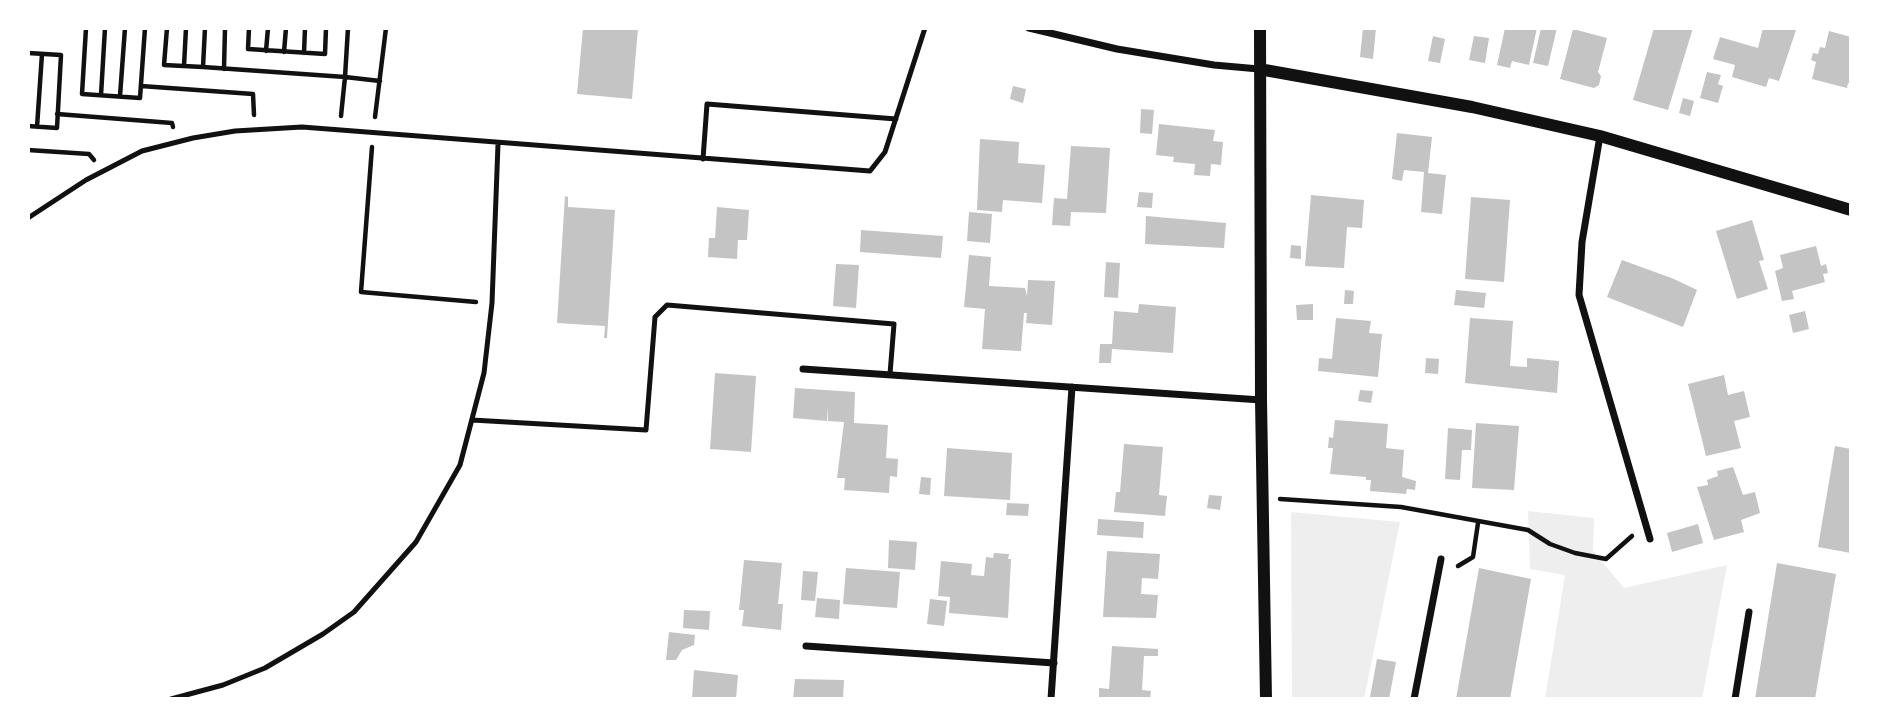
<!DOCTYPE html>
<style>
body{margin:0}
#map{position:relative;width:1879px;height:727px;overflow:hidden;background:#fff;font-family:Literata,serif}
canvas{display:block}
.frame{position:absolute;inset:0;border:30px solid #fff;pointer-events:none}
</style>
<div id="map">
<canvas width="1879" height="727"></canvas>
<div class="frame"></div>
</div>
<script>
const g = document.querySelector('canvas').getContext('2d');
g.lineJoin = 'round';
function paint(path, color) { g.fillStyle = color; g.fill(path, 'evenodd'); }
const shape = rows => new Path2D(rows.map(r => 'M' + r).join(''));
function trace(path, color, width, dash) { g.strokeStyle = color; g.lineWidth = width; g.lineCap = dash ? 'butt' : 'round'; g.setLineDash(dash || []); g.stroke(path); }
paint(shape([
 [1528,511,1594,518,1593,551,1624,588,1727,565,1702,699,1545,699,1565,575,1530,569],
 [1291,512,1400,522,1364,699,1292,699]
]), '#eee');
paint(shape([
 [583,28,638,28,632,99,577,94],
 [1363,28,1376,28,1373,59,1360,57],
 [1505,28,1537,28,1529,65,1512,61,1510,68,1497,65],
 [1541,28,1557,28,1548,66,1533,63],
 [1654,28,1693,28,1668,110,1633,100],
 [1763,28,1796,30,1779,81,1769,78,1766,87,1732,77,1735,65,1713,59,1720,37,1758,48],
 [1573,29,1607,38,1598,72,1601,76,1599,85,1594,88,1560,79],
 [1829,31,1851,37,1851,84,1848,83,1847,88,1812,79,1816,62,1811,60,1813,53,1818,54,1820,47,1825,48],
 [1433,36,1445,39,1440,63,1428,61],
 [1474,36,1489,38,1485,63,1469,60],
 [1707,72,1721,75,1718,84,1723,86,1718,103,1700,98],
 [1013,86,1026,89,1023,103,1010,99],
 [1683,98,1694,101,1690,116,1679,113],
 [1141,109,1154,110,1152,134,1140,133],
 [1159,124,1215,130,1213,141,1223,142,1221,165,1211,164,1210,176,1194,175,1195,164,1173,162,1174,157,1156,155],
 [1397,133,1432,137,1428,173,1446,175,1442,214,1421,212,1424,172,1404,170,1402,181,1392,179],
 [980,139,1019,142,1018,163,1045,165,1042,203,1003,200,1002,212,977,210],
 [1071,146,1110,148,1106,213,1071,212,1070,226,1052,225,1054,198,1067,199],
 [1139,192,1153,193,1152,208,1137,207],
 [1311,195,1364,200,1362,228,1347,227,1344,268,1305,266],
 [565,196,568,197,568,207,615,210,607,338,604,338,605,326,557,323],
 [1471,197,1510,200,1504,282,1465,279],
 [717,207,749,210,747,240,738,240,737,259,708,257,709,238,715,238],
 [969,212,992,214,990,243,967,241],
 [1146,216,1226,223,1224,248,1145,244],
 [1752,220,1764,260,1759,261,1768,289,1737,299,1716,231],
 [861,230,943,236,941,258,860,252],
 [1291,245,1301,246,1301,259,1290,258],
 [1816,246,1821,266,1826,264,1828,273,1823,274,1825,282,1792,291,1794,299,1782,301,1775,271,1783,268,1780,255],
 [969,255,991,257,989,286,1025,288,1027,296,1028,280,1055,281,1052,325,1026,323,1027,313,1024,313,1021,351,982,349,985,309,964,307],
 [1622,260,1674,279,1697,290,1683,327,1607,297],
 [1106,262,1120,263,1118,298,1104,297],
 [836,264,859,265,856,308,833,306],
 [1345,290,1354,291,1353,304,1344,304],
 [1456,290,1486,293,1484,308,1454,305],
 [1139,304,1176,307,1173,353,1112,349,1111,363,1099,363,1100,344,1112,344,1114,311,1138,313],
 [1313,304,1313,320,1297,320,1296,305],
 [1805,311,1809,329,1793,333,1789,315],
 [1336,318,1371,321,1369,333,1382,334,1378,377,1318,371,1319,358,1332,359],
 [1470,318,1513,321,1510,366,1527,367,1527,358,1559,361,1557,393,1465,383],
 [1426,358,1439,359,1438,374,1425,373],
 [715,373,756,376,751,452,710,449],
 [1724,375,1728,395,1744,391,1750,417,1734,421,1741,448,1706,456,1688,384],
 [795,388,855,392,854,423,888,425,886,458,898,459,897,477,890,476,889,493,844,490,845,478,837,478,844,422,828,421,828,406,827,421,793,418],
 [1360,390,1373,391,1371,403,1358,401],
 [1335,420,1388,424,1386,448,1404,450,1402,477,1416,481,1415,490,1407,489,1406,494,1370,491,1371,480,1366,480,1366,477,1330,474,1333,448,1328,448,1329,437,1333,438],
 [1476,423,1519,426,1514,490,1472,488],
 [1448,428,1472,430,1471,450,1462,450,1460,480,1445,479],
 [1124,444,1163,447,1159,495,1167,496,1165,516,1114,512,1116,492,1120,492],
 [1835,446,1851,449,1851,553,1818,547],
 [947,448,1012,453,1010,500,944,496],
 [1733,467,1743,495,1755,492,1760,513,1741,520,1744,532,1714,540,1697,487,1708,485,1707,480,1718,476,1717,471],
 [921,477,931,478,930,495,919,494],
 [1209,495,1222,496,1220,510,1207,508],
 [1007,503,1029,504,1028,516,1006,515],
 [1098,519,1144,522,1143,538,1097,535],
 [1698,524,1703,543,1672,552,1667,533],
 [889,540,917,542,915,570,888,568],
 [1107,551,1160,554,1158,579,1142,578,1141,594,1158,595,1156,618,1103,617],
 [994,553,1009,554,1008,559,1011,559,1008,618,949,613,950,597,938,596,941,561,972,564,971,575,984,576,986,557,993,558],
 [744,560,782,563,778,604,783,604,781,630,742,626,744,610,739,610],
 [1777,563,1836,574,1815,699,1755,699],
 [846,568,900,572,897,608,843,604],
 [1479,568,1531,579,1510,699,1456,699],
 [803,571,818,572,815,601,801,600],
 [817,598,840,600,839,619,815,617],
 [930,599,947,601,944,626,927,624],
 [684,610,710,611,709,630,683,628],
 [669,632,695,635,694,645,682,650,676,660,666,660],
 [1112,646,1158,649,1158,656,1144,656,1142,690,1151,691,1150,699,1099,699,1099,688,1109,689],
 [1377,659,1396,662,1389,699,1370,697],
 [694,670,738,675,736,699,692,699],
 [795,679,844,680,843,699,793,699]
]), '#c4c4c4');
trace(shape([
 [86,28,82,94,140,98,145,28],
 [167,28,164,65,203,67],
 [205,28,203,67,345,77,341,116],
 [249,28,248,49,325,54,326,28],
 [348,28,345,77,380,81],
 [266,51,268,28],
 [284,52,286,28],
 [28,53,61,55,57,128,28,126],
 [304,53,305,28],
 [184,66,186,28],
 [224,69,225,28],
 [141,86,253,94,254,115],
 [101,95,105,28],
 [120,96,125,28],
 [57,114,172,123,173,127],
 [375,117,386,28],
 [37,127,42,54],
 [372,147,361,292,476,302],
 [28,150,89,154,94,160],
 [1280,499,1401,507,1528,530,1550,544,1575,553,1606,559,1632,536],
 [1458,566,1473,557,1478,523]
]), '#111', 4.5);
trace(shape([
 [703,159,707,104,896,119],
 [28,218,86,180,142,151,193,138,235,131,302,127,870,171,885,152,925,28],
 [472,420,646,430,655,317,667,305,894,324,890,374],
 [171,699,223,685,265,668,323,634,354,612,416,542,460,465,484,373,492,303,498,144]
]), '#111', 5);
trace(shape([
 [1029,28,1117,49,1214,65,1259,69],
 [1600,136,1582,242,1579,295,1650,539],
 [803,369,1261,400],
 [806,646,1054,663],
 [1051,699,1072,387],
 [1414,699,1441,559],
 [1735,699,1749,612]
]), '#111', 7);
trace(shape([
 [1260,28,1261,400,1266,699],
 [1259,69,1472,107,1600,136,1851,210]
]), '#111', 12);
</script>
